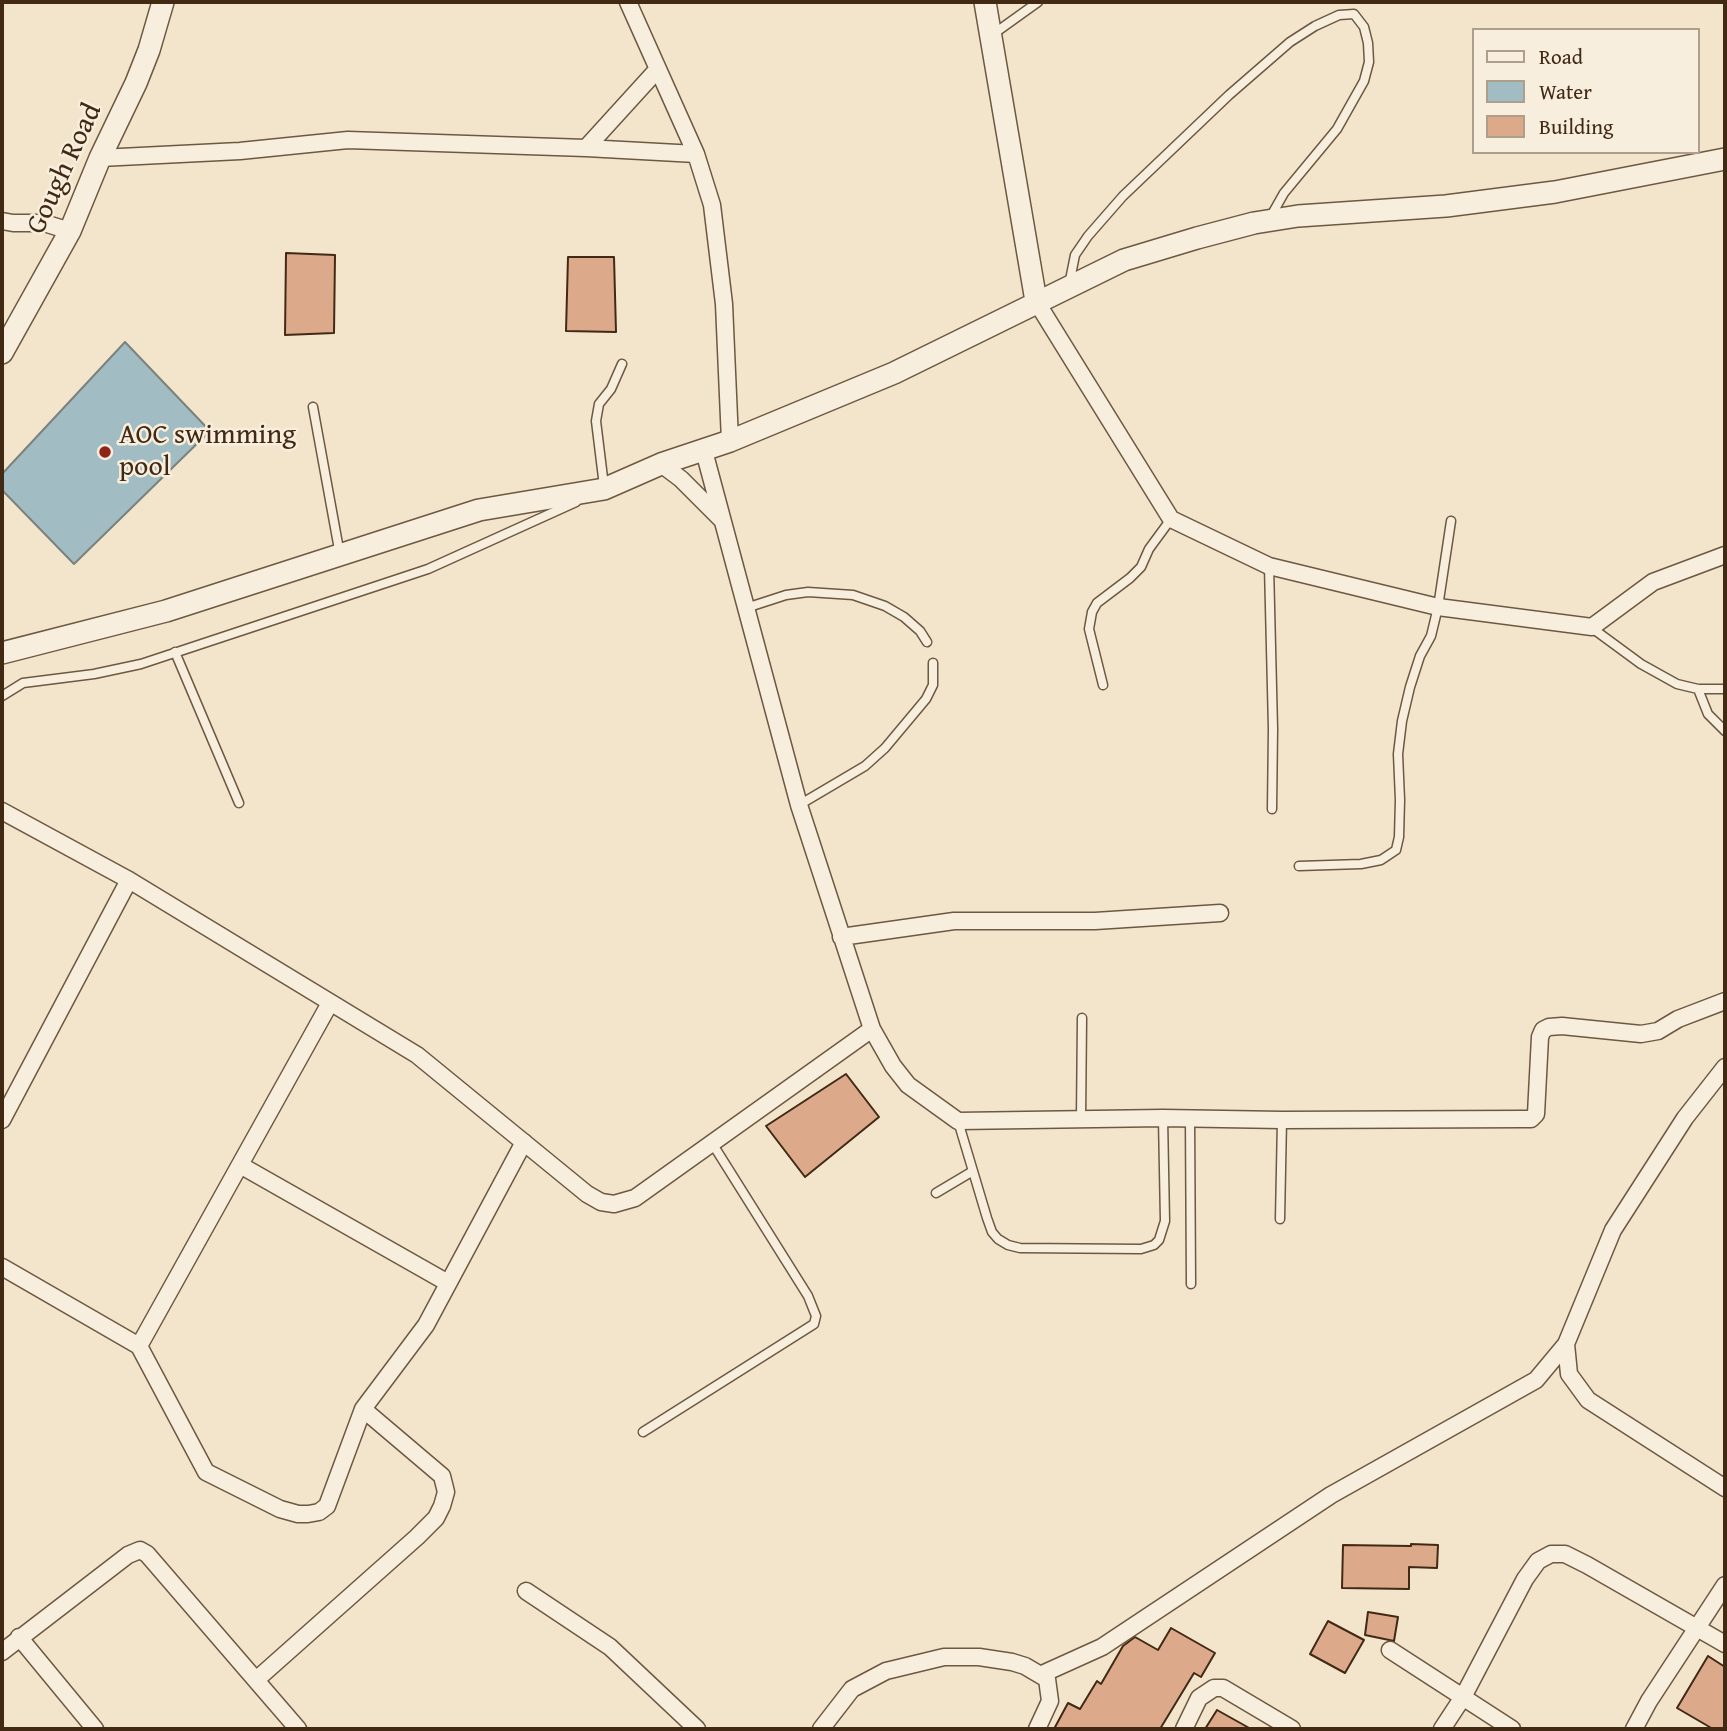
<!DOCTYPE html>
<style>
body{margin:0}
#map{position:relative;width:1727px;height:1731px;overflow:hidden;background:#f2e5cb;font-family:"Gentium Book Plus",serif}
canvas{display:block}
.frame{position:absolute;inset:0;border:4px solid #412914;pointer-events:none}
.legend{position:absolute;left:1472px;top:28px;width:228px;height:126px;box-sizing:border-box;background:#f7eedd;border:2px solid #ae9f8d;margin:0;padding:9px 12px;list-style:none;font-size:21px;color:#412914}
.legend li{display:flex;align-items:center;gap:14px;height:35px}
.legend b{width:35px;border:2px solid #ae9f8d}
</style>
<div id="map">
<canvas width="1727" height="1731"></canvas>
<div class="frame"></div>
<ul class="legend">
<li><b style="height:9px;background:#f7eedd"></b>Road</li>
<li><b style="height:19px;background:#a1bcc2"></b>Water</li>
<li><b style="height:19px;background:#dcaa8b"></b>Building</li>
</ul>
</div>
<script>
const g = document.querySelector('canvas').getContext('2d');
g.lineJoin = 'round';
function paint(path, color) { g.fillStyle = color; g.fill(path, 'evenodd'); }
const shape = rows => new Path2D(rows.map(r => 'M' + r).join(''));
function trace(path, color, width, dash) { g.strokeStyle = color; g.lineWidth = width; g.lineCap = dash ? 'butt' : 'round'; g.setLineDash(dash || []); g.stroke(path); }
function label(font, color, halo, rows, align = 'center') {
  g.font = font + ' "Gentium Book Plus",serif'; g.lineWidth = 5; g.setLineDash([]); g.textBaseline = 'middle'; g.strokeStyle = halo; g.fillStyle = color; for (const [text, x, y, turn = 0] of rows) {
    g.save(); g.translate(x, y); g.rotate((+turn || 0) * Math.PI / 180); g.textAlign = isNaN(turn) ? turn : align; if (halo) g.strokeText(text, 0, 0); g.fillText(text, 0, 0); g.restore();
  }
}
const water = shape([
 [125,342,210,431,74,564,2,490,2,474,125,342]
]);
paint(water, '#a1bcc2');
trace(water, '#7b817c', 2);
const building = shape([
 [286,253,335,255,334,333,285,335,286,253],
 [568,257,614,257,616,332,566,331,568,257],
 [846,1074,879,1117,805,1177,766,1126,846,1074],
 [1411,1544,1438,1545,1437,1568,1409,1567,1409,1589,1342,1588,1343,1545,1411,1546,1411,1544],
 [1368,1612,1398,1617,1394,1641,1365,1635,1368,1612],
 [1328,1621,1364,1640,1345,1673,1310,1654,1328,1621],
 [1171,1628,1215,1653,1201,1677,1194,1673,1160,1729,1054,1729,1068,1703,1080,1709,1097,1681,1101,1684,1123,1646,1135,1637,1158,1650,1171,1628],
 [1708,1656,1725,1667,1725,1729,1713,1729,1677,1708,1708,1656],
 [1217,1710,1251,1729,1205,1729,1217,1710]
]);
paint(building, '#dcaa8b');
trace(building, '#412914', 2);
const service = shape([
 [992,35,1038,2],
 [1069,285,1075,255,1088,236,1123,196,1229,95,1290,42,1315,26,1339,15,1354,14,1364,27,1368,43,1369,62,1364,81,1337,129,1284,193,1271,216],
 [313,407,340,555],
 [604,486,596,421,599,404,611,389,622,364],
 [1269,566,1273,729,1272,809],
 [746,608,786,595,808,592,853,595,885,606,904,617,920,631,927,642],
 [1592,628,1641,664,1677,684,1698,689,1725,689],
 [175,652,239,803],
 [1103,685,1089,629,1092,612,1097,603,1130,578,1141,567,1149,549,1171,519],
 [1698,689,1708,714,1725,731],
 [2,696,23,683,94,674,141,664,428,569,576,502],
 [799,805,865,766,885,748,926,699,933,685,933,663],
 [1299,866,1361,864,1381,860,1396,850,1399,837,1400,800,1398,754,1402,721,1410,687,1420,656,1431,636,1438,607,1451,521],
 [1190,1118,1191,1284],
 [1081,1119,1082,1018],
 [958,1121,987,1218,992,1232,998,1239,1008,1245,1020,1248,1141,1249,1154,1245,1159,1240,1165,1221,1163,1118],
 [936,1193,973,1171],
 [1280,1219,1282,1120],
 [643,1432,814,1324,816,1316,808,1296,712,1143]
]);
const minor = shape([
 [628,2,696,154,712,205,724,304,730,441],
 [586,148,657,70],
 [100,158,240,151,348,140,586,148,696,154],
 [2,221,13,223,44,223,70,231],
 [1036,301,1171,519,1269,566,1438,607,1592,627,1653,582,1725,555],
 [661,464,681,479,721,519],
 [2,811,129,880,417,1055,587,1194,601,1202,614,1204,635,1198,872,1029,799,805,704,451],
 [841,937,954,921,1095,921,1220,913],
 [330,1003,139,1346,206,1472,280,1509,298,1514,308,1514,319,1512,327,1506,363,1409,426,1325,524,1142],
 [872,1029,893,1066,908,1085,958,1121,1163,1118,1282,1120,1523,1119,1531,1119,1536,1114,1540,1037,1543,1030,1549,1027,1562,1026,1641,1034,1658,1031,1678,1019,1725,1001],
 [1725,1067,1685,1118,1613,1230,1566,1344,1569,1374,1588,1400,1725,1488],
 [2,1120,129,880],
 [240,1165,448,1283],
 [2,1267,139,1346],
 [526,1591,610,1647,697,1729],
 [19,1637,95,1729],
 [1390,1650,1512,1729],
 [2,1652,128,1555,140,1550,147,1554,298,1729],
 [1040,1675,1102,1647,1331,1495,1536,1380,1566,1344],
 [256,1680,417,1537,436,1518,442,1506,446,1492,442,1476,363,1409],
 [821,1729,852,1689,886,1671,944,1657,979,1657,1012,1662,1025,1666,1047,1679,1050,1701,1037,1729],
 [1184,1729,1199,1698,1214,1688,1223,1688,1292,1729],
 [1442,1729,1463,1697,1525,1579,1538,1561,1551,1554,1565,1554,1587,1565,1725,1644],
 [1634,1729,1649,1701,1725,1585]
]);
const tertiary = shape([
 [985,2,1036,301],
 [2,353,70,231,100,158,136,83,149,50,163,2],
 [2,653,166,611,479,510,604,489,661,464,730,441,894,373,1124,260,1197,238,1254,223,1298,216,1446,206,1555,192,1725,159]
]);
trace(service, '#6d5842', 11);
trace(minor, '#6d5842', 19);
trace(tertiary, '#6d5842', 24);
trace(service, '#f7eedd', 8);
trace(minor, '#f7eedd', 16);
trace(tertiary, '#f7eedd', 21);
for (const [x, y, r, color] of [
 [105,452,7,"#8f2418"]
]) { const dot = new Path2D(); dot.arc(x, y, r, 0, 2 * Math.PI); g.fillStyle = color; g.fill(dot); trace(dot, '#f7eedd', 2.5); }
label('28px', '#412914', '#f7eedd', [
 ["Gough Road",65,169,-65]
]);
label('28px', '#412914', '#f7eedd', [
 ["AOC swimming",119,436],
 ["pool",119,468]
], 'left');
</script>
